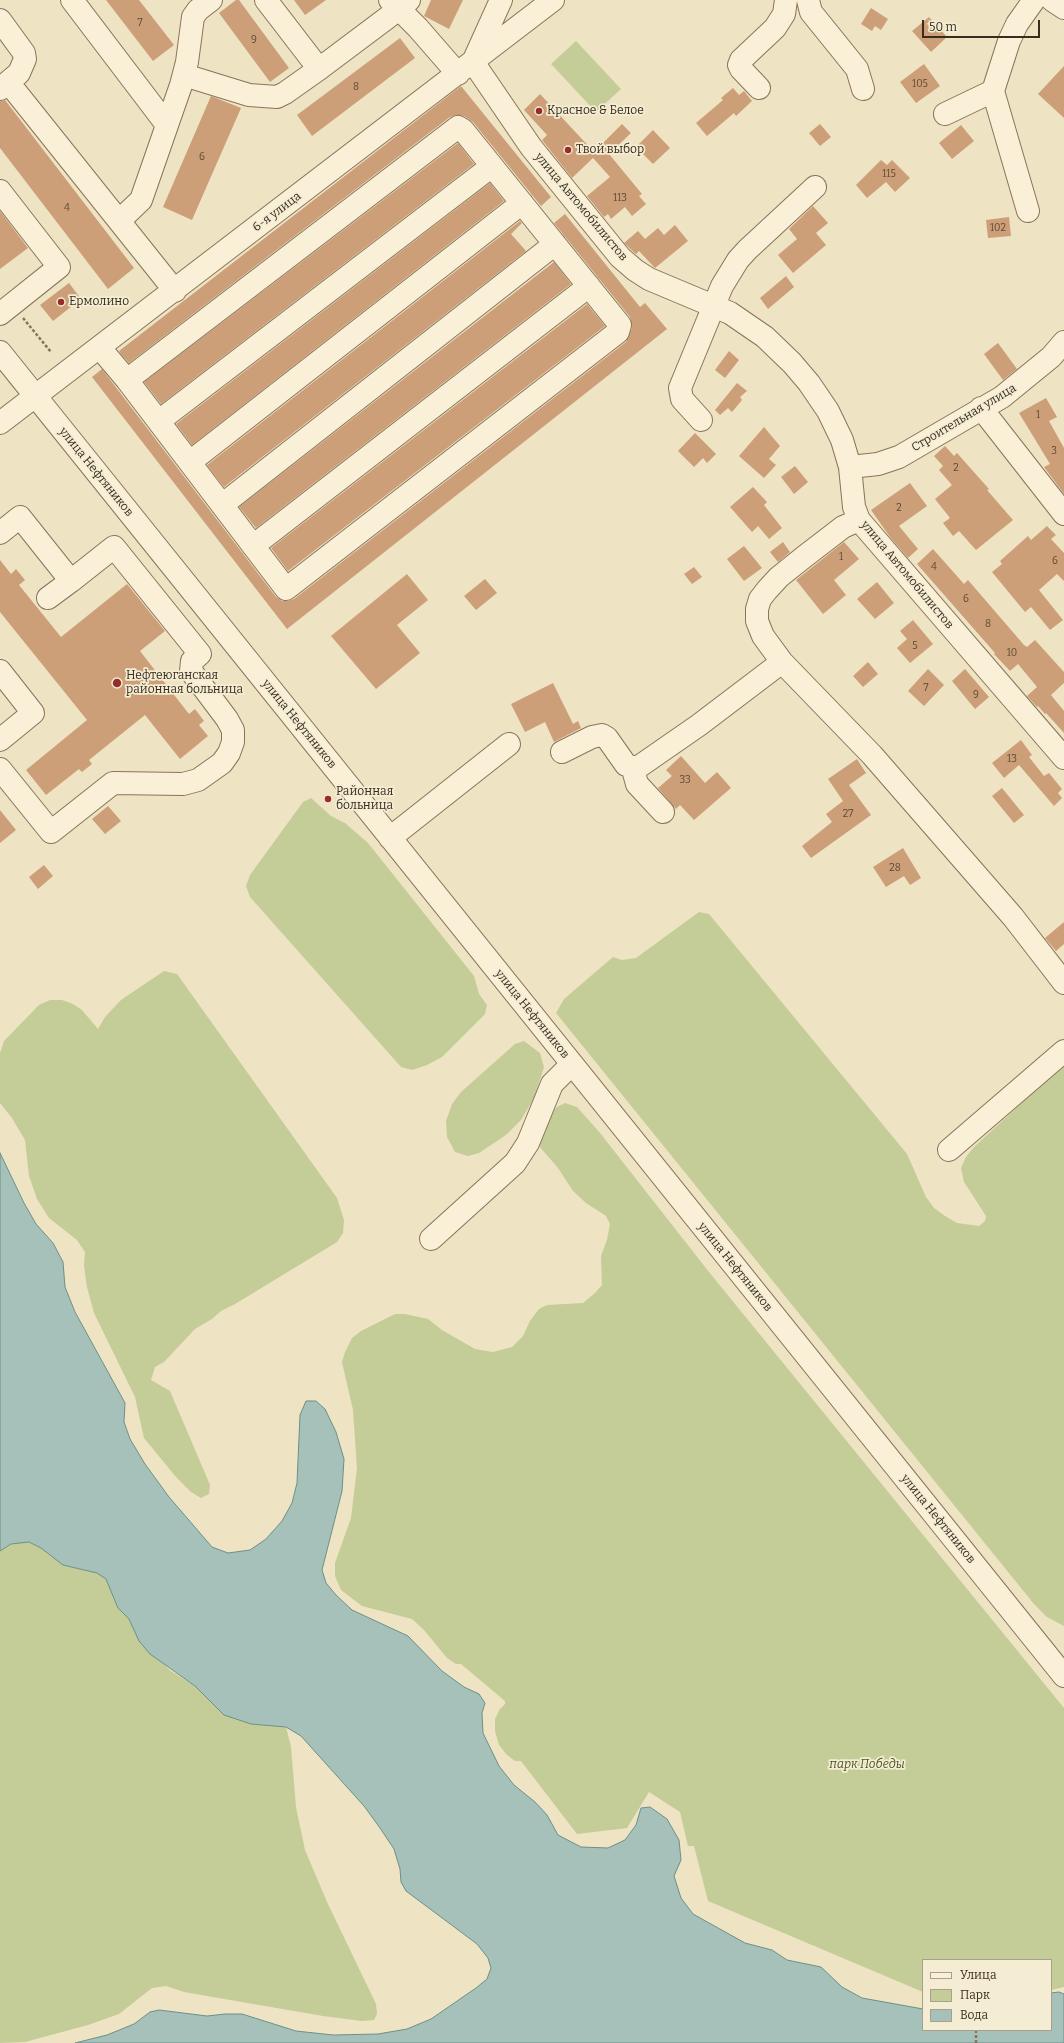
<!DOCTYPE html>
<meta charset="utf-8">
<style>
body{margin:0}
#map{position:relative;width:1064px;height:2043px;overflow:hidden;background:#eee3c3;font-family:Bitter,serif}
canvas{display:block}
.legend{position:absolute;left:922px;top:1959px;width:130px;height:72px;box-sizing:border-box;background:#f5edd3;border:1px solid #a9a08b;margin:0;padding:5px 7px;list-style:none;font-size:12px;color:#382c1e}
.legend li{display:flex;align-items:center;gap:8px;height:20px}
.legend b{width:20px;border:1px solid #a9a08b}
.scale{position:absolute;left:922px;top:20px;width:118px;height:18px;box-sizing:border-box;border:2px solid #382c1e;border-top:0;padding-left:5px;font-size:12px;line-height:14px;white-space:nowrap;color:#382c1e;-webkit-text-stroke:3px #f5edd3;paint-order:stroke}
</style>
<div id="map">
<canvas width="1064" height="2043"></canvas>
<ul class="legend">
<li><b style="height:5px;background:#f9f0d7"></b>Улица</li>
<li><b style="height:11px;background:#c4cc97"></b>Парк</li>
<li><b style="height:11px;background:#a5c1ba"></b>Вода</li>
</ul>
<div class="scale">50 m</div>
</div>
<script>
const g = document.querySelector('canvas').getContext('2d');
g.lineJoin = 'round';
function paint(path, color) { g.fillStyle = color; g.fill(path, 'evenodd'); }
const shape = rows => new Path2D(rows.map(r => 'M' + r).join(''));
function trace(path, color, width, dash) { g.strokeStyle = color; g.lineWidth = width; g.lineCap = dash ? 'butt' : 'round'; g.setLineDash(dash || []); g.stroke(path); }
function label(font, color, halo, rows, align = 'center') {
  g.font = font + ' Bitter,serif'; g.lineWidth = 3.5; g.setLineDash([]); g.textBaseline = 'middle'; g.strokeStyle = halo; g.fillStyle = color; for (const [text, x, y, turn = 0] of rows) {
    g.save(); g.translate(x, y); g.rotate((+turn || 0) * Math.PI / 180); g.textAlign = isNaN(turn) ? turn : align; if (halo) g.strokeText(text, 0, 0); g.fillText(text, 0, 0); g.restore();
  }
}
paint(shape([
 [576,41,621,89,596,112,551,64],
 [311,798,331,816,345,823,368,843,474,976,479,994,487,1005,485,1014,442,1057,427,1065,412,1070,401,1067,250,897,246,886,250,875,303,802],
 [699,912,709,914,907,1154,926,1197,934,1208,945,1216,957,1223,979,1226,985,1221,986,1216,964,1182,961,1168,966,1157,974,1147,1064,1064,1064,1626,1047,1617,1034,1604,556,1013,564,999,613,957,622,960,636,958],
 [164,971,177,974,337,1198,344,1220,343,1233,337,1242,235,1304,221,1311,212,1319,195,1329,164,1362,155,1367,151,1380,170,1391,210,1485,209,1494,201,1498,191,1492,176,1477,144,1438,135,1397,94,1313,87,1287,84,1266,85,1252,77,1240,49,1218,37,1199,29,1176,25,1140,12,1118,0,1103,0,1053,4,1041,39,1005,50,1000,62,1000,73,1004,82,1010,98,1029,105,1017,121,1000],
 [524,1041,540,1053,544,1067,534,1098,521,1120,506,1135,479,1153,468,1156,455,1152,447,1137,446,1121,452,1104,461,1092,515,1044],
 [565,1103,577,1107,600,1133,709,1272,1064,1708,1064,1987,1051,1990,1051,1960,923,1960,923,1992,708,1901,694,1846,688,1846,680,1812,649,1792,627,1828,577,1834,521,1761,515,1761,507,1755,499,1745,495,1731,495,1719,500,1709,505,1704,505,1701,461,1664,456,1664,447,1658,424,1630,412,1619,362,1606,341,1590,335,1576,335,1563,351,1518,357,1468,353,1410,342,1362,345,1352,352,1338,361,1331,395,1314,405,1314,428,1319,442,1330,475,1349,493,1352,512,1347,523,1336,530,1321,539,1309,547,1305,583,1303,595,1293,602,1285,601,1256,607,1240,610,1224,606,1216,586,1203,573,1191,558,1168,539,1146,550,1114,557,1107],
 [29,1542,41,1548,63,1565,97,1573,106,1579,118,1608,129,1619,139,1641,171,1671,195,1686,224,1715,251,1724,286,1727,291,1747,296,1807,305,1850,327,1902,376,2004,377,2014,374,2020,362,2021,323,2016,184,1992,166,1986,152,1988,119,2014,88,2025,25,2042,0,2043,0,1551,11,1544]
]), '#c4cc97');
const water = shape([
 [0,1153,24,1203,36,1224,53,1243,63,1262,65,1287,75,1312,125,1403,124,1422,130,1439,145,1464,169,1497,212,1547,228,1553,250,1550,266,1539,282,1521,292,1503,297,1483,300,1415,306,1401,316,1401,325,1409,336,1432,344,1459,342,1491,322,1570,326,1583,336,1595,352,1610,408,1636,442,1671,464,1687,479,1694,485,1703,482,1713,483,1733,499,1766,514,1785,535,1802,547,1815,558,1835,581,1847,608,1848,625,1840,636,1825,641,1808,650,1807,667,1819,679,1840,681,1860,674,1876,681,1898,693,1914,745,1943,772,1950,787,1960,821,1967,842,1987,862,1998,923,2009,923,2030,1051,2030,1051,1993,1059,1992,1064,1994,1064,2043,75,2043,107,2035,134,2024,150,2012,159,2010,207,2016,225,2014,242,2014,296,2031,333,2035,378,2034,407,2029,431,2019,476,1988,487,1979,491,1968,488,1958,477,1944,406,1891,401,1882,400,1869,394,1849,380,1828,364,1806,301,1736,286,1727,251,1724,224,1715,195,1686,150,1654,139,1641,129,1619,118,1608,106,1579,97,1573,63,1565,41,1548,29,1542,11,1544,0,1551,0,1153]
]);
paint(water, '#a5c1ba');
trace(water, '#6c8f88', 1);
paint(shape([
 [106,0,139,0,174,45,153,61],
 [236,0,239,0,289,68,270,82,219,13],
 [294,0,326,0,305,15],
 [431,0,463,0,449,29,424,16],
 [871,8,888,19,881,30,875,26,872,31,861,24],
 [929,17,947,37,931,52,912,31],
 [400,38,415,58,312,136,297,115],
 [924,64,940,86,916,103,900,82],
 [1064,66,1064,118,1038,94],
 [461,86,551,197,541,206,473,122,464,116,457,115,450,117,129,363,121,354,119,351],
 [733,88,739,95,744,91,752,101,736,116,734,113,707,136,696,123,723,100,721,98],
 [540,94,594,152,622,124,631,133,609,154,642,194,639,196,646,204,632,216,625,207,611,219,608,214,604,217,587,196,610,177,593,158,572,178,542,140,547,135,524,110],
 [211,96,241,108,192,220,163,207],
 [5,100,134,268,108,289,0,148,0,101],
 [820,124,831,137,820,146,809,133],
 [961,125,974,141,952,159,939,143],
 [653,130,670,148,653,164,636,147],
 [458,143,474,164,161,404,144,382],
 [881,160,887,165,892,160,910,178,895,192,886,182,867,198,856,185],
 [490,183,504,201,192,445,176,424],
 [813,206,828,223,816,233,826,245,793,273,778,255,797,239,789,229],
 [0,211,28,248,0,269],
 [565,214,640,307,645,303,667,329,287,629,92,377,102,369,276,597,282,601,288,601,294,599,626,342,632,328,630,317,554,223],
 [1009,217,1011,236,988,238,986,220],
 [520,221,522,223,511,234,526,251,224,487,207,465],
 [675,225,688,241,655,268,639,251,636,254,624,243,638,231,645,239,658,228,664,235],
 [554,262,571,284,256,528,239,507],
 [786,276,794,287,768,309,760,298],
 [69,283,81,299,53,321,40,305],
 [587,304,605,326,288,571,271,548],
 [998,343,1017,369,1003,380,984,354],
 [729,351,739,360,725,378,715,370],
 [737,383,747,391,740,397,742,400,732,412,728,408,720,415,715,410],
 [1046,398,1057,417,1049,421,1064,448,1064,494,1044,467,1050,464,1019,413],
 [764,427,780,446,769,459,776,465,764,478,739,456],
 [695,433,716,454,707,463,703,458,694,467,678,451],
 [945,446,954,456,957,453,989,489,987,490,1013,520,976,550,959,531,953,536,943,523,950,518,935,499,952,485,939,470,943,466,934,456],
 [795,466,808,482,794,494,781,477],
 [910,483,927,506,899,526,918,549,908,558,890,537,871,510],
 [753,487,767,502,764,505,782,528,769,539,758,526,752,532,730,507],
 [1047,526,1056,535,1051,539,1064,553,1064,581,1057,574,1039,590,1063,620,1050,630,1031,607,1025,612,992,572,1002,564,1000,561,1028,536,1031,540],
 [783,542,790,552,778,562,770,552],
 [844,542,859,559,834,580,846,595,823,614,796,580],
 [744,546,762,568,744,581,727,559],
 [933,549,964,584,968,580,1024,645,1027,647,1035,640,1064,672,1064,683,1051,695,1064,711,1064,733,1046,713,1045,714,1038,706,1037,707,1027,696,1037,687,1018,664,1010,671,994,654,995,653,917,564],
 [0,560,11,574,16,569,25,580,19,585,61,637,127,584,165,631,140,651,189,714,195,709,204,721,199,725,208,736,180,759,145,715,89,760,92,764,82,772,79,769,46,795,26,770,87,720,0,612],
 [694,567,702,577,692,584,684,574],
 [407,574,428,600,397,625,420,653,376,689,331,636],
 [485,579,497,593,476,610,464,596],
 [877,582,894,603,875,619,857,599],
 [913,620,933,644,910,663,897,648,907,639,900,631],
 [868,662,878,674,863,687,853,676],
 [928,669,944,685,924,706,908,691],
 [965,669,989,697,975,709,952,681],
 [553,683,573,724,578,721,581,728,554,742,545,722,525,732,511,704],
 [1021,740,1032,755,1029,757,1044,776,1049,773,1062,789,1058,793,1062,798,1054,806,1019,765,1004,778,992,763],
 [681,756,705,783,717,772,731,788,694,820,680,805,676,809,658,788,672,776,666,770],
 [857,759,866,773,849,785,871,815,811,858,802,846,832,822,826,814,843,801,828,779],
 [1002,788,1024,815,1014,823,992,796],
 [108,806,121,821,105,834,92,819],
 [0,810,16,830,0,843],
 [903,848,921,878,910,885,904,876,886,887,873,867],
 [44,865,53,876,38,889,29,877],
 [1064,922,1064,944,1056,951,1045,938]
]), '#cc9f79');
const minor = shape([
 [72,0,167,125],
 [266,0,319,69],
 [390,0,418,28,458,74],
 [501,0,473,62,531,147,620,257,635,270,649,279,730,313,765,337,792,363,809,383,828,411,842,440,850,467,854,507,859,520,1064,758],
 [808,0,811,12,857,69,863,89],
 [1052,0,1064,8],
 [0,20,24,53,25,59,19,73,0,89],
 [184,75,249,95,277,97,285,93,319,69,399,9,409,0],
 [8,82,175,291],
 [759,88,741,69,739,65,741,60,775,28,784,14,786,0],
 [945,114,993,91],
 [0,191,59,267,0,314],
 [1028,211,993,91,1009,41,1017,24,1034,0],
 [119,221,141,200,181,85,187,62,193,17,198,10,211,0],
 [100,348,127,380,286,589,618,332,620,325,463,130,458,127,127,380],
 [0,352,1064,1676],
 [981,408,1064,514],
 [701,420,682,399,680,388,722,286,738,260,747,250,815,187],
 [159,421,492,166],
 [0,423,553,0],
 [190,462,522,203],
 [850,467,878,464,899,457,1002,397,1051,357,1064,342],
 [222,505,555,244],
 [859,520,843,527,804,557,779,577,767,590,760,599,757,609,757,621,763,636,782,662,872,755,1013,917,1064,983],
 [0,533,20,517,71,581,114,547,200,654,192,661,191,671,227,719,233,730,233,742,229,753,222,763,198,780,183,784,113,783,51,832,0,769],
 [253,546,589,286],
 [48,598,71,581],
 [0,671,33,713,0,740],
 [562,752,592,737,602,735,607,738,626,765,637,768],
 [663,812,637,784,634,773,637,768,699,725,782,662],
 [390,838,509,744],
 [949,1150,1064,1051],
 [431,1239,515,1163,528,1143,552,1084,572,1064]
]);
trace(minor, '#88745a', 24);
trace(shape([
 [23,318,51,352],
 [976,2030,976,2043]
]), '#88745a', 2.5, [3, 2]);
trace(minor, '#f9f0d7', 22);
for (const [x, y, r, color] of [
 [539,111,4,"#972d2a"],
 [568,150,4,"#972d2a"],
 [61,302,4,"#972d2a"],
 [117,683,5,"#972d2a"],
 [328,799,4,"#972d2a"]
]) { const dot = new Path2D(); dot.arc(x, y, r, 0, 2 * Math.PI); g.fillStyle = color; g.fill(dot); trace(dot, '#f5edd3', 1.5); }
label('10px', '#5d4935', null, [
 ["7",140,23],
 ["9",254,40],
 ["105",920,84],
 ["8",356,87],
 ["6",202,157],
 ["115",889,174],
 ["113",620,198],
 ["4",67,208],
 ["102",998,228],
 ["1",1038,415],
 ["3",1054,451],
 ["2",956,468],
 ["2",899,508],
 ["1",841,557],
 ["6",1055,561],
 ["4",934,567],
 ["6",966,599],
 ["8",988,624],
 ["5",915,646],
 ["10",1012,653],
 ["7",926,688],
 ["9",976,695],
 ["13",1012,759],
 ["33",685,780],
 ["27",848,814],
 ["28",895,868]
]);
label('12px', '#382c1e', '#f5edd3', [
 ["Красное & Белое",547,111],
 ["Твой выбор",576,150],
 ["Ермолино",69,302],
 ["Нефтеюганская",126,676],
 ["районная больница",126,690],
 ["Районная",336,792],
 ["больница",336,806]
], 'left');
label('12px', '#382c1e', '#f5edd3', [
 ["улица Автомобилистов",581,207,50],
 ["6-я улица",277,212,-37],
 ["Строительная улица",964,418,-31],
 ["улица Нефтяников",96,472,51],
 ["улица Автомобилистов",907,575,50],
 ["улица Нефтяников",299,724,51],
 ["улица Нефтяников",532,1014,51],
 ["улица Нефтяников",735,1267,51],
 ["улица Нефтяников",938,1519,51]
]);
label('italic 12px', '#475525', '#f5edd3', [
 ["парк Победы",867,1765]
]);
</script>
